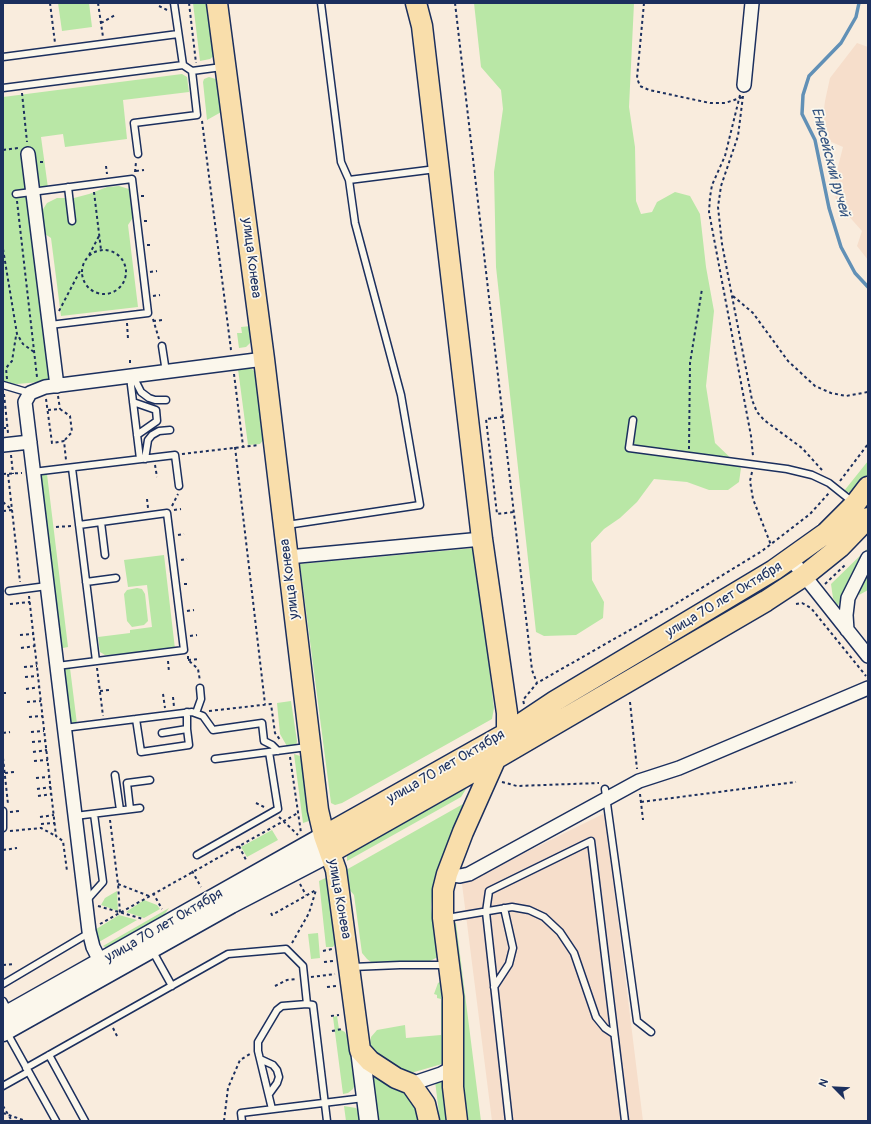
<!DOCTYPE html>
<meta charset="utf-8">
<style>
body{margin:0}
#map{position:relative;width:871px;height:1124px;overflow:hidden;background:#f9ecdd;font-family:Pangolin,sans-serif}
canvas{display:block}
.frame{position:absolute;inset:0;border:4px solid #1b2f5e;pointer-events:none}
.north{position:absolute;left:815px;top:1068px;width:40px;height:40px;-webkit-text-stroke:3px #fbf7ec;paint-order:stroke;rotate:294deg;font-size:11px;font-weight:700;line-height:16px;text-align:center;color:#1b2f5e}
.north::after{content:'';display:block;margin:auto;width:14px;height:18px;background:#1b2f5e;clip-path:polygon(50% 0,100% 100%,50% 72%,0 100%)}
</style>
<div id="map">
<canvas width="871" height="1124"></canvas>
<div class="frame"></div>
<div class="north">N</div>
</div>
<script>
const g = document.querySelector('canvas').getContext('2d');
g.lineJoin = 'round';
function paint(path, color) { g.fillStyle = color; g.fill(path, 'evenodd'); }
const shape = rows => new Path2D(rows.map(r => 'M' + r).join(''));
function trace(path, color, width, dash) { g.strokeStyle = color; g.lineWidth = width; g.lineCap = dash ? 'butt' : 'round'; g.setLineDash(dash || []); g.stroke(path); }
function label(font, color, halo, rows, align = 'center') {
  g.font = font + ' Pangolin,sans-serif'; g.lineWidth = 3.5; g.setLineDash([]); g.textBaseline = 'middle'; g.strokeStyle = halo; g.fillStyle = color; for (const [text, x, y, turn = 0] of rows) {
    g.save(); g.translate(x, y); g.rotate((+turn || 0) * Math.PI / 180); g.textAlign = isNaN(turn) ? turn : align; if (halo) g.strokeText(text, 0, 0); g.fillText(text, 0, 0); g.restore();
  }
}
paint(shape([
 [857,43,868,47,868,260,857,246,862,231,837,203,833,186,843,147,827,140,822,126,825,101,830,78],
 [605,813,643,1121,492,1121,462,884]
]), '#f6decb');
paint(shape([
 [58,3,89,3,92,27,62,31],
 [193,3,210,3,216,54,210,59,200,61],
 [474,3,634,3,629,107,635,147,636,201,641,214,652,212,657,202,675,192,690,196,700,214,706,267,714,311,706,386,715,443,741,468,739,482,728,490,709,490,687,482,654,479,637,502,620,518,604,529,591,543,592,580,604,602,603,618,576,635,544,636,536,632,496,267,494,172,503,109,501,90,481,67],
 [182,74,187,77,189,92,123,100,127,139,65,147,63,134,41,137,48,188,34,190,51,381,17,384,3,383,3,97],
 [209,77,219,80,223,111,207,120,203,82,204,79],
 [119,186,129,189,136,198,138,210,128,225,138,307,61,316,51,238,42,232,40,214,47,203,57,198,74,198,89,194,107,187],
 [251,326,252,341,246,347,239,348,237,333,242,333,241,327],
 [246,368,252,369,256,373,265,438,260,444,248,445,238,369],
 [868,461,868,474,855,491,851,493,844,491],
 [47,474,68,647,58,649,39,475],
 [475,548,494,708,492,719,342,803,335,805,331,803,300,564],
 [868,548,856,567,838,606,833,598,831,584],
 [164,555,175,649,133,654,105,655,100,652,98,637,130,633,130,630,152,627,147,585,128,587,124,560],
 [868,573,868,590,859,595,858,590],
 [137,588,142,589,145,594,148,621,144,625,132,627,127,621,124,594,127,590],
 [70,668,77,724,71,725,62,669],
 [291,701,297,741,296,746,288,748,280,734,277,703],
 [294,754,303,757,312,820,303,823],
 [468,786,461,797,347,861,347,854],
 [463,804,433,886,431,907,438,957,428,962,371,962,367,959,362,953,354,895,348,888,346,870],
 [272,830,278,840,247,857,241,847],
 [330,876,338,938,333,947,326,947,319,881],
 [117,891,118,911,101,905,105,898],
 [144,900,157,905,160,909,144,918,126,912],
 [169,908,164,915,115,946,107,948,103,946],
 [119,915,137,920,99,942,93,931],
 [453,923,456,923,481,1121,467,1121,463,1090,464,1010],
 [318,933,320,958,311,959,308,934],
 [440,982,444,1025,442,1064,411,1073,404,1072,369,1050,371,1037,377,1030,405,1025,406,1038,441,1035,441,999,437,998,437,995,434,994,438,983],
 [337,1016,339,1029,345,1032,352,1048,356,1082,353,1089,348,1093,343,1094,333,1017],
 [371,1073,413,1096,420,1121,377,1121],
 [443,1079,443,1093,447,1121,440,1121,435,1081],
 [344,1106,356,1108,359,1111,361,1121,346,1121]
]), '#b9e7a6');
trace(shape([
 [859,3,856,17,841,43,809,76,803,95,802,114,815,140,829,208,841,247,855,273,868,287]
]), '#6190b6', 3.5);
const service = shape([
 [174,3,183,65],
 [3,57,178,34],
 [3,88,183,65,192,71,222,67],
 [138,154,134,123,197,115,192,71],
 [349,180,436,169],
 [68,187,72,221],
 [16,194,132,179,148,313,50,325],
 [162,346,166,372],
 [133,376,141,392,149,398,155,400,166,400],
 [130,377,140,459],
 [3,385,30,393],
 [133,402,156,410,157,421,137,435],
 [633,420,629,448,787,469,812,475,829,483,854,503],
 [145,459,148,440,152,435,159,431,170,430],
 [72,468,96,661],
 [33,472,175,455,179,486],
 [101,522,105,555],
 [287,525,420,505,401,395,355,223,349,180,341,162,321,3],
 [86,582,116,578],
 [9,591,47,586],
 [57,666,184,650,167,513,79,525],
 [196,713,201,699,200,688],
 [136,719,141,752,189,745,187,729,187,712],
 [64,728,192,712,203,716,213,730,262,723,264,741,272,745,278,751],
 [162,733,187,729],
 [215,759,307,747],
 [115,775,120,810],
 [605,789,637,1021,651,1032],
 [130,809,127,783,150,780],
 [3,811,3,828],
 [75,816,140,808],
 [197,855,278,809,269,752],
 [86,901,103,882,94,814],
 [447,918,512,907,529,910,544,917,560,932,574,953,596,1017,605,1028,614,1034],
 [152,950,172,986],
 [352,967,400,965,447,965],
 [3,984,89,933],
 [494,987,509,964,513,948,504,908],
 [3,1001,9,1012],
 [6,1031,56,1121],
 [49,1055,85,1121],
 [260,1059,273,1065,277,1070,279,1077,277,1083,269,1094],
 [26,1068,228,954,286,949,303,966,307,1004],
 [3,1086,28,1072],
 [272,1109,258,1051,258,1042,277,1010,282,1006,307,1004,313,1005,327,1121],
 [242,1121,241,1113,364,1098],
 [509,1121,486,912,489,891,591,841,625,1121]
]);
const minor = shape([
 [744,85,752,3],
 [28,154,57,386],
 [3,445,30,442],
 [288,557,482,539],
 [791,559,868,656],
 [847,630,846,615,848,598,868,558],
 [447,874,460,876,469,874,639,781,679,768,868,688],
 [104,969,93,947,89,931,25,402,30,393,45,387,264,359],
 [411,1084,441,1074,452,1068]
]);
const secondary = shape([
 [3,1017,324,836],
 [3,1032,231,904,331,852],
 [360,1050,369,1121]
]);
const primary = shape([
 [217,3,264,359,318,810,324,836,336,870,360,1050,370,1061,396,1078,411,1084,425,1104,429,1121],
 [416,3,422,26,482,539,507,713,507,733,463,832,447,874,443,890,443,918,453,997,453,1087,457,1121],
 [324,836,507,733,555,701,774,570,826,533,855,504,868,487],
 [331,852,497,758,766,601,804,576,840,547,868,518]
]);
trace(service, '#1b2f5e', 9);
trace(minor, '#1b2f5e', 16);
trace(secondary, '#1b2f5e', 21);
trace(primary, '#1b2f5e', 23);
trace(shape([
 [50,3,55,43],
 [98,3,103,37],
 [189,3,196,63],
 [455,3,532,670,537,683],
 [644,3,637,78,640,86,649,90,710,103,725,103,743,97],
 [159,6,167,10],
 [101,23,115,15],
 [22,93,27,142],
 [740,95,725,156,712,185,710,197,709,212,751,436,753,456],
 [743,96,738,136,721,186,718,207,722,244,752,400,757,412,764,420,802,448,822,470],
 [202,121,231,350],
 [3,150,18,148],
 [40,162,44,162],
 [106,166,107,174],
 [136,171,144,170],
 [135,172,136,162],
 [94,192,101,250],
 [141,196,147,196],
 [17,201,37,377],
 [144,221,150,221],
 [147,245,153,245],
 [3,249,17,334,23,344,34,352],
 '82 272a22 22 0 1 1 44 0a22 22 0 1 1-44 0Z',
 [89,255,99,236],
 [150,272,157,271],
 [153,296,160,295],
 [733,296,753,313,788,361,815,386,831,393,846,396,868,392],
 [59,311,81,269],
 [153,319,159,339],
 [153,321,163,320],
 [127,323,128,339],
 [130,360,130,365],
 [234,374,243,446],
 [7,379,6,368,12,361,16,336],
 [4,394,8,433],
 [58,396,60,409],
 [46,399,52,443,64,441,66,460],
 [48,410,60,409,70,416,72,432,64,441],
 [503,417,486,419,497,514,514,512],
 [3,428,8,428],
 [235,447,265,704],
 [689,449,690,363,702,289],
 [182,454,259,445],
 [11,455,13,474],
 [155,465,157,477],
 [752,472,750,481,753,499,771,545],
 [3,474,22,473],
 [8,474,20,582],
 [840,481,868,444],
 [147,499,148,508],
 [3,502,11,509],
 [172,506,178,494],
 [174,510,181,509],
 [3,511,12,510],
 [56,527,71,526],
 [178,535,184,534],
 [181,560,187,559],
 [184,584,190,584],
 [825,584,845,565],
 [29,596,56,836,63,841,67,871],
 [10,604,30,602],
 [796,604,802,603,811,608,866,676],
 [187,611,194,610],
 [20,635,34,634],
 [190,636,197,635],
 [21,648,35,646],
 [188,656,188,660,198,669,200,681],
 [188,660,200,659],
 [168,661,169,672],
 [24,667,37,666],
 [97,668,103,716],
 [25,677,38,676],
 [26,689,40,687],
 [100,691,109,690],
 [3,693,6,693],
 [163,694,165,708],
 [173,697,174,707],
 [27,702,41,701],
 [630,702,637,769],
 [524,704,523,700,537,683,672,606,762,551,810,514,829,493],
 [209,711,271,704,275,733,281,741],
 [29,717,43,716],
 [31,732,44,731],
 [3,733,10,732],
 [32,742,46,741],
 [33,752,47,750],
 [290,757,301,833],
 [3,758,8,804],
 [34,761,48,760],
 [5,773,14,772],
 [36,778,50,777],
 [502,782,517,786,599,783],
 [37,789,51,787],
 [640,794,643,820],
 [38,796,52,794],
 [641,802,796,782],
 [256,803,264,807],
 [10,812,19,811],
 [40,817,54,815],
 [279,817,298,835],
 [110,820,118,884,120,913],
 [41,824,55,823],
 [10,831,41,828,56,836],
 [239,846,247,862],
 [3,850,17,848],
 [192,871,201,887],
 [118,884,149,896],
 [300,884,306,895],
 [153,893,162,909],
 [98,906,143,919],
 [271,913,272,915,316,890],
 [100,924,298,813],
 [292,943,309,913,316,890],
 [323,951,332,949],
 [324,962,333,961],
 [3,965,14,964],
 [311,977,335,974],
 [275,986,287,980,297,979],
 [327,987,336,986],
 [331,1016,339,1015],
 [113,1028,118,1038],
 [332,1031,342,1029],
 [3,1106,12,1121],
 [3,1113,26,1121],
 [224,1121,228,1088,240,1060,250,1054]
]), '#1b2f5e', 2, [3, 3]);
trace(service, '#fbf7ec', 6);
trace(minor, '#fbf7ec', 13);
trace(secondary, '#fbf7ec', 18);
trace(primary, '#f9deab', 20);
label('14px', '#1b2f5e', '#fbf7ec', [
 ["улица Конева",251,258,83],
 ["улица Конева",290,579,-97],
 ["улица 70 лет Октября",724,600,-31],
 ["улица 70 лет Октября",446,767,-30],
 ["улица Конева",339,899,80],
 ["улица 70 лет Октября",164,926,-30]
]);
label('italic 15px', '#385783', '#fbf7ec', [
 ["Енисейский ручей",830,162,75]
]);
</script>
